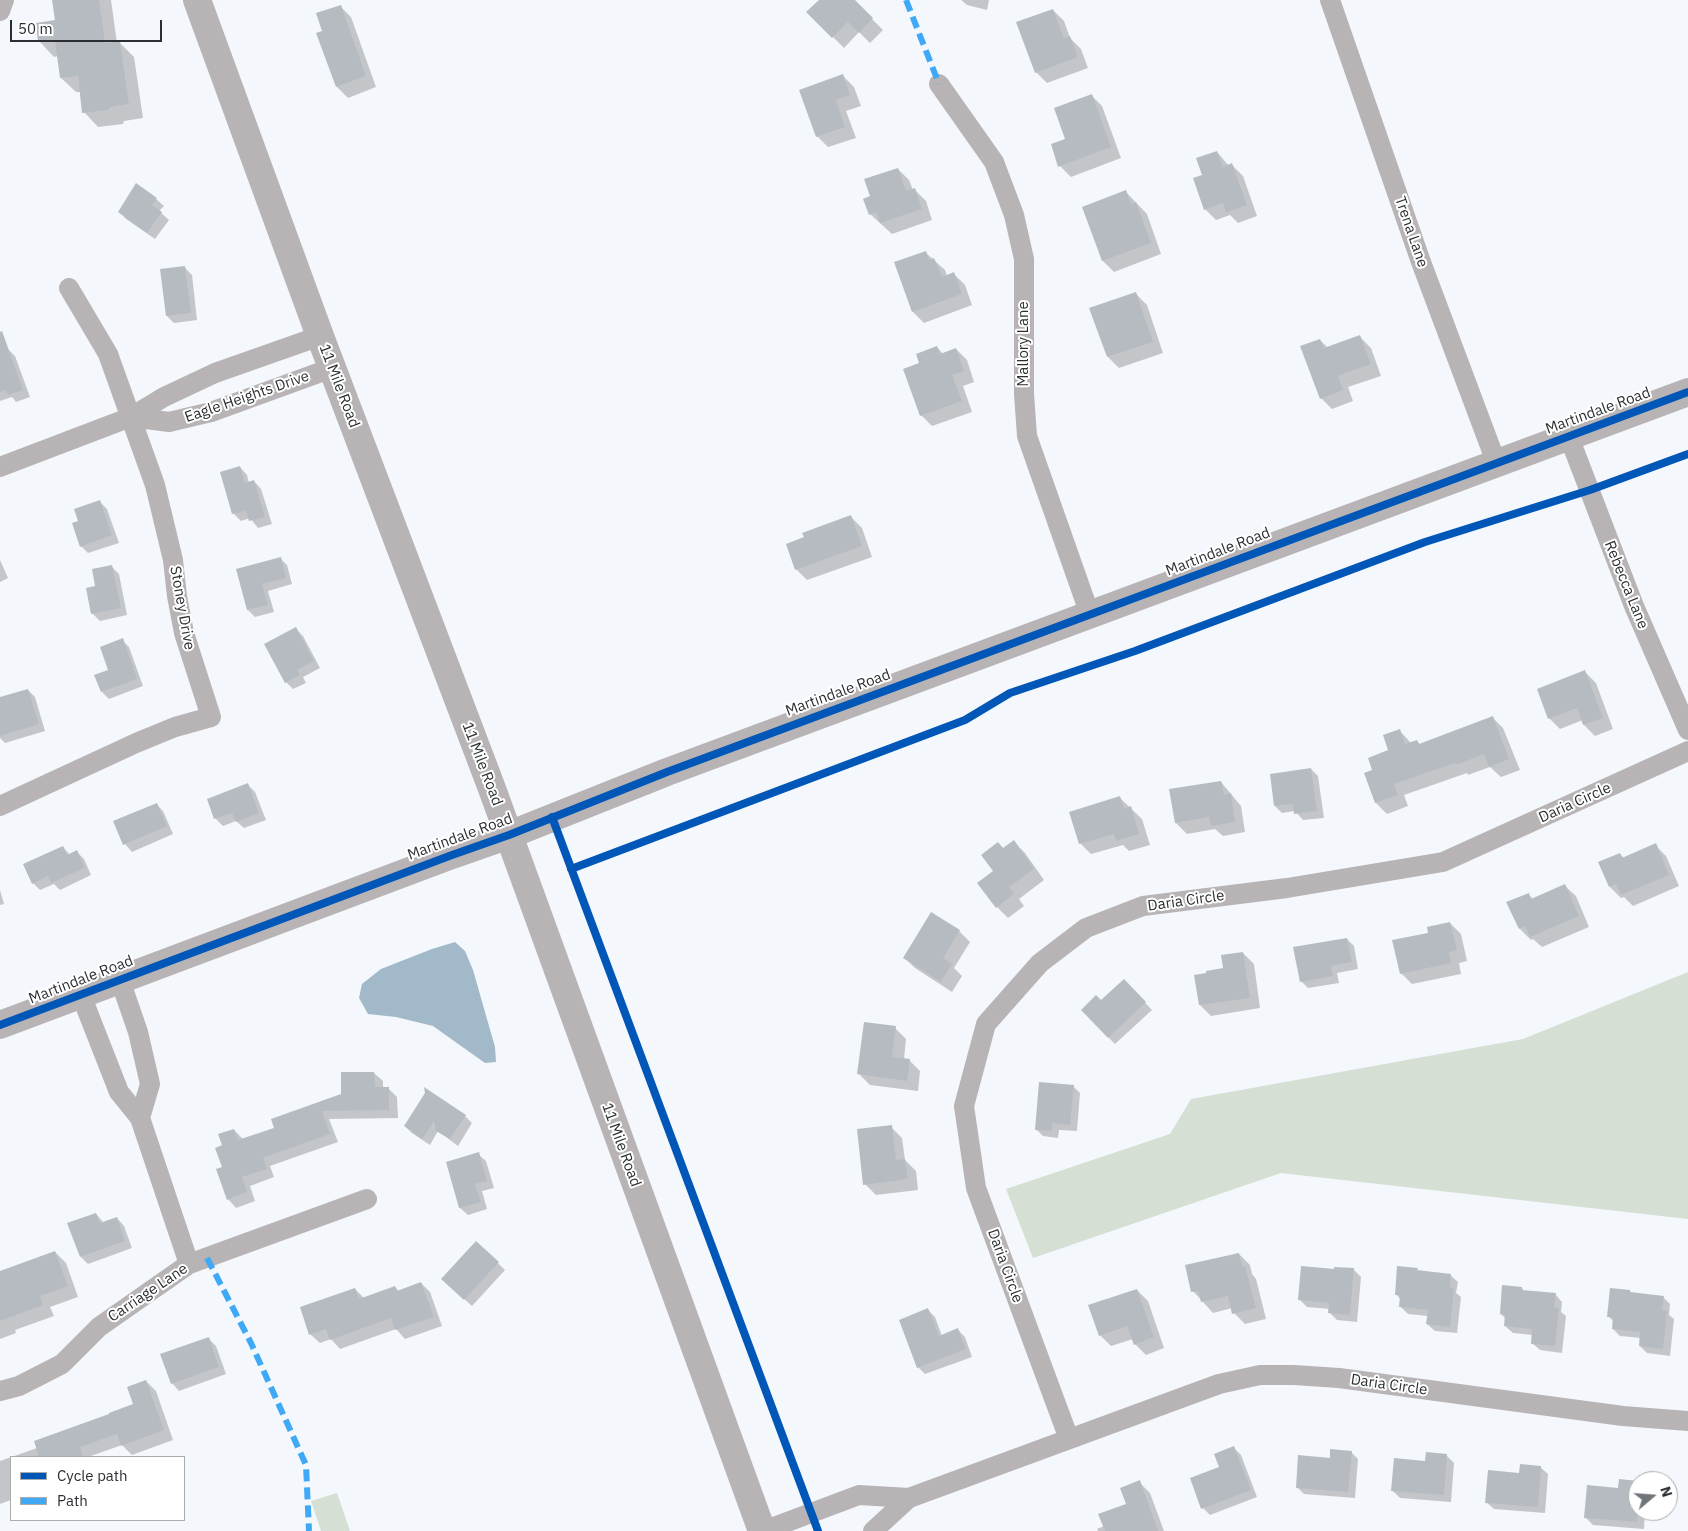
<!DOCTYPE html>
<style>
body{margin:0}
#map{position:relative;width:1688px;height:1531px;overflow:hidden;background:#f4f7fc;font-family:"IBM Plex Sans",sans-serif}
canvas{display:block}
.legend{position:absolute;left:10px;top:1456px;width:175px;height:65px;box-sizing:border-box;background:#fff;border:1px solid #aaabad;margin:0;padding:6px 9px;list-style:none;font-size:15px;color:#2b2e32}
.legend li{display:flex;align-items:center;gap:10px;height:25px}
.legend b{width:25px;border:1px solid #aaabad}
.north{position:absolute;left:1628px;top:1471px;width:50px;height:50px;box-sizing:border-box;background:#fff;border:1px solid #aaabad;border-radius:50%;rotate:72deg;font-size:14px;font-weight:700;line-height:20px;text-align:center;color:#2b2e32}
.north::after{content:'';display:block;margin:auto;width:18px;height:22px;background:#717479;clip-path:polygon(50% 0,100% 100%,50% 72%,0 100%)}
.scale{position:absolute;left:10px;top:20px;width:152px;height:22px;box-sizing:border-box;border:2px solid #2b2e32;border-top:0;padding-left:6px;font-size:15px;line-height:18px;white-space:nowrap;color:#2b2e32;-webkit-text-stroke:4px #fff;paint-order:stroke}
</style>
<div id="map">
<canvas width="1688" height="1531"></canvas>
<ul class="legend">
<li><b style="height:6px;background:#0057b8"></b>Cycle path</li>
<li><b style="height:6px;background:#3fa9f5"></b>Path</li>
</ul>
<div class="north">N</div>
<div class="scale">50 m</div>
</div>
<script>
const g = document.querySelector('canvas').getContext('2d');
g.lineJoin = 'round';
function paint(path, color) { g.fillStyle = color; g.fill(path, 'evenodd'); }
const shape = rows => new Path2D(rows.map(r => 'M' + r).join(''));
function trace(path, color, width, dash) { g.strokeStyle = color; g.lineWidth = width; g.lineCap = dash ? 'butt' : 'round'; g.setLineDash(dash || []); g.stroke(path); }
function label(font, color, halo, rows, align = 'center') {
  g.font = font + ' "IBM Plex Sans",sans-serif'; g.lineWidth = 4; g.setLineDash([]); g.textBaseline = 'middle'; g.strokeStyle = halo; g.fillStyle = color; for (const [text, x, y, turn = 0] of rows) {
    g.save(); g.translate(x, y); g.rotate((+turn || 0) * Math.PI / 180); g.textAlign = isNaN(turn) ? turn : align; if (halo) g.strokeText(text, 0, 0); g.fillText(text, 0, 0); g.restore();
  }
}
paint(shape([
 [1688,972,1688,1219,1281,1173,1033,1258,1006,1189,1170,1134,1191,1099,1523,1039],
 [337,1493,350,1531,321,1531,311,1501]
]), '#d6dfd4');
paint(shape([
 [455,942,465,951,473,970,495,1047,496,1062,485,1063,433,1026,396,1017,368,1014,359,998,362,984,381,969,432,949]
]), '#a1b9c8');
paint(shape([
 [53,0,111,0,117,43,119,42,134,57,143,118,124,121,123,124,98,127,84,112,81,92,76,92,61,78,58,56,54,57,40,42,57,22],
 [820,0,853,0,883,30,870,43,859,32,844,48,808,12],
 [961,0,989,0,987,10,967,5],
 [340,6,351,17,376,87,348,98,337,87,318,34,324,32],
 [1053,10,1064,21,1070,38,1081,49,1088,68,1047,83,1036,72],
 [843,76,854,87,861,106,846,111,856,138,828,147,817,136],
 [1091,95,1102,106,1121,158,1071,177,1060,166,1067,140],
 [1217,152,1229,166,1232,165,1243,176,1257,216,1238,223,1230,215,1216,220,1205,209,1203,176],
 [898,169,909,180,913,190,915,190,926,201,932,220,892,234,870,214,872,197],
 [1126,192,1147,214,1161,254,1114,272,1103,261,1083,208],
 [156,199,164,206,159,211,169,220,155,239,126,219,119,211],
 [925,252,945,270,947,276,954,274,965,285,972,305,924,323,913,312],
 [185,268,192,275,197,320,174,323,167,316],
 [1136,294,1147,305,1163,353,1119,368,1108,357,1091,309],
 [1360,337,1371,348,1381,376,1348,387,1353,401,1332,409,1321,398,1320,340,1328,348],
 [937,347,943,354,956,349,967,360,974,382,963,386,972,412,932,426,921,415,921,364],
 [8,349,15,356,30,397,16,402,12,397,0,401,0,352],
 [240,467,247,475,249,483,254,481,261,489,272,524,258,528,250,518,241,521,234,514,221,473],
 [100,502,107,509,119,543,88,553,81,546],
 [851,517,862,528,872,557,807,580,796,569],
 [280,558,287,565,292,584,268,591,274,612,255,617,248,610,237,570],
 [0,560,8,578,0,582],
 [112,567,119,574,127,615,100,621,92,613,96,587],
 [296,629,303,636,320,668,303,677,306,683,293,689,286,682],
 [122,640,129,647,143,686,109,699,102,692],
 [1585,672,1596,683,1613,729,1595,736,1584,725,1583,720,1560,729,1549,718],
 [28,690,35,697,45,731,5,743,0,738,0,698],
 [1492,717,1503,728,1520,770,1501,777,1490,767,1468,775,1467,773,1404,795,1408,806,1387,814,1376,803,1366,774,1373,771,1390,751,1400,731,1411,743,1417,741,1420,745],
 [1311,769,1318,776,1324,818,1303,820,1295,811,1282,813,1275,806],
 [1221,782,1241,806,1245,832,1223,836,1215,829,1187,834,1176,823],
 [248,785,255,792,266,820,244,828,236,821,223,826,216,819,209,799],
 [1120,798,1142,819,1150,845,1129,851,1123,845,1091,854,1080,843],
 [156,804,163,811,173,834,132,852,125,844,115,822],
 [1014,842,1025,853,1044,880,1019,899,1024,906,1008,918,997,907,994,872,1004,849],
 [1655,845,1666,856,1679,886,1633,906,1624,897,1621,898,1610,887,1600,863,1620,854,1624,858],
 [63,847,70,855,77,852,84,859,91,875,60,890,54,884,40,890,33,883],
 [1565,886,1576,896,1589,927,1542,947,1533,939,1531,940,1520,929,1528,894,1533,899],
 [0,890,4,904,0,905],
 [1450,923,1461,934,1467,961,1459,963,1461,974,1412,984,1401,973,1430,934],
 [959,931,970,942,954,968,962,976,952,992,915,968,904,957],
 [1347,939,1354,946,1358,969,1337,973,1339,983,1308,988,1301,981],
 [1243,953,1254,964,1260,1008,1211,1016,1200,1005,1224,969],
 [1124,981,1152,1010,1115,1044,1108,1037,1101,1002],
 [895,1028,906,1039,904,1060,909,1060,920,1071,918,1091,870,1085,859,1074],
 [374,1073,383,1081,383,1088,388,1088,397,1097,398,1118,329,1119,338,1142,270,1166,274,1177,250,1186,255,1201,236,1208,228,1199,224,1168,224,1146,234,1130,243,1139,275,1128,342,1095],
 [1073,1086,1080,1093,1077,1131,1059,1130,1058,1138,1043,1136,1036,1129],
 [427,1093,465,1116,472,1123,458,1146,438,1131,430,1145,412,1133,405,1126],
 [891,1127,902,1138,905,1160,916,1171,918,1190,876,1195,865,1184],
 [478,1154,486,1161,494,1188,482,1191,487,1209,468,1215,460,1208,447,1163],
 [96,1214,104,1223,117,1218,124,1226,132,1248,88,1264,81,1257],
 [476,1242,505,1270,472,1306,442,1279],
 [55,1252,66,1263,78,1297,50,1307,54,1316,15,1330,16,1333,0,1339,0,1284],
 [1239,1254,1250,1265,1252,1274,1256,1279,1266,1319,1245,1324,1234,1313,1232,1308,1213,1313,1193,1291],
 [1353,1269,1361,1277,1357,1322,1337,1320,1330,1313,1330,1309,1307,1307,1300,1300,1335,1270],
 [1417,1269,1420,1272,1450,1275,1458,1282,1456,1293,1461,1297,1457,1333,1435,1331,1427,1324,1428,1316,1408,1314,1401,1307,1401,1300,1396,1294],
 [421,1283,430,1292,442,1326,405,1339,396,1329,340,1349,331,1339,320,1343,310,1334,355,1289,364,1298,395,1287,399,1291],
 [1522,1288,1524,1291,1555,1294,1562,1302,1561,1312,1566,1316,1562,1353,1540,1350,1532,1343,1533,1335,1513,1333,1505,1326,1506,1319,1501,1314],
 [1137,1290,1148,1301,1164,1348,1146,1355,1135,1344,1133,1339,1111,1346,1100,1335],
 [1630,1291,1632,1294,1663,1297,1670,1304,1669,1315,1674,1319,1670,1356,1647,1353,1640,1346,1641,1338,1620,1336,1613,1329,1614,1322,1608,1316],
 [928,1310,935,1317,942,1336,958,1330,965,1337,972,1357,925,1374,918,1367],
 [209,1339,216,1346,226,1374,179,1391,172,1383],
 [146,1381,156,1391,173,1440,132,1455,122,1445,88,1457,11,1457,11,1500,0,1504,0,1461,37,1448,134,1405],
 [1234,1448,1241,1455,1257,1497,1210,1515,1203,1508,1221,1468],
 [1351,1452,1358,1459,1355,1498,1304,1494,1297,1487,1331,1459],
 [1446,1455,1454,1463,1451,1502,1400,1498,1392,1490],
 [1540,1467,1548,1474,1545,1513,1494,1509,1486,1502,1520,1474],
 [1620,1481,1638,1482,1638,1511,1645,1511,1644,1529,1593,1525,1585,1517,1619,1489],
 [1139,1482,1150,1493,1164,1531,1098,1531,1097,1529,1104,1526,1127,1505]
]), '#0003');
paint(shape([
 [52,0,99,0,105,43,120,41,129,104,110,107,108,110,82,113,78,76,60,78,55,41,38,42,36,23,55,20],
 [819,0,855,0,873,18,859,33,848,22,832,38,806,12],
 [341,5,366,76,336,87,316,33,322,31,316,13],
 [1053,9,1064,39,1070,36,1078,57,1035,73,1016,22],
 [843,74,850,95,836,100,845,127,816,137,799,90],
 [1092,94,1111,147,1058,167,1051,144,1065,139,1054,108],
 [1217,151,1223,167,1232,163,1247,205,1226,213,1223,203,1204,210,1193,178,1202,175,1196,158],
 [898,168,906,191,915,188,922,209,880,223,876,212,869,215,863,199,870,196,864,179],
 [136,183,157,198,152,205,162,212,147,233,118,212],
 [1126,190,1131,204,1136,202,1151,243,1102,261,1082,207],
 [926,251,929,260,934,258,942,277,954,272,962,294,912,312,894,262],
 [185,266,191,313,166,316,160,269],
 [1136,292,1153,342,1107,357,1089,308],
 [2,331,23,390,8,395,6,390,0,392,0,332],
 [1360,335,1371,364,1338,376,1343,390,1320,399,1300,346,1320,339,1324,348],
 [937,346,940,354,956,348,964,371,952,375,962,401,920,416,903,369,919,363,916,354],
 [240,466,245,483,254,480,265,517,249,521,246,511,232,514,220,472],
 [100,500,112,535,80,547,72,523,78,521,74,509],
 [851,515,862,546,795,570,786,544,804,537,802,533],
 [281,557,286,578,262,584,268,605,247,610,236,569],
 [112,565,121,608,91,614,86,588,95,586,92,569],
 [296,627,314,661,297,670,300,675,285,683,264,644],
 [123,638,137,679,101,692,94,675,108,670,100,647],
 [1585,670,1603,718,1583,725,1577,708,1548,719,1537,689],
 [28,689,39,724,0,736,0,697],
 [1493,716,1509,759,1489,767,1484,754,1456,765,1455,763,1394,784,1398,795,1375,803,1364,773,1372,770,1368,758,1388,750,1383,735,1400,729,1405,744,1417,740,1419,744],
 [1311,768,1317,811,1294,814,1293,804,1274,806,1270,774],
 [1221,781,1224,795,1231,793,1235,822,1211,826,1209,817,1175,823,1169,789],
 [248,783,259,813,236,822,232,813,214,819,207,799],
 [1120,796,1124,809,1131,806,1139,834,1116,841,1114,834,1079,844,1069,812],
 [157,803,167,826,123,845,113,821],
 [1014,840,1034,869,1009,887,1014,894,996,908,977,883,993,871,981,855,998,842,1003,848],
 [1656,843,1669,875,1621,895,1616,884,1609,887,1598,862,1620,853,1622,858],
 [63,846,67,855,77,850,85,868,51,883,48,876,32,884,23,864],
 [1565,884,1579,916,1530,937,1525,926,1519,929,1506,902,1529,893,1531,899],
 [931,912,960,930,943,958,952,964,941,982,903,958],
 [1450,922,1457,950,1449,952,1451,963,1400,974,1392,940,1428,933,1427,927],
 [1347,938,1352,962,1331,966,1333,976,1300,982,1293,947],
 [1243,952,1250,998,1199,1005,1194,975,1206,973,1206,971,1223,968,1221,955],
 [1124,979,1146,1002,1108,1038,1081,1010,1096,995,1101,1000],
 [864,1022,896,1026,892,1057,910,1059,907,1081,857,1074],
 [341,1072,374,1072,375,1087,389,1087,389,1110,322,1111,330,1134,263,1158,267,1169,242,1177,247,1192,227,1200,216,1169,222,1167,215,1148,222,1145,218,1134,234,1129,238,1140,274,1128,271,1119,341,1094],
 [1039,1082,1074,1085,1070,1125,1052,1123,1052,1131,1035,1130],
 [424,1087,466,1115,450,1139,436,1131,434,1121,422,1139,404,1126,425,1093],
 [892,1125,896,1160,905,1159,908,1179,863,1185,857,1129],
 [479,1152,487,1181,475,1184,481,1202,459,1208,446,1162],
 [96,1213,100,1223,117,1217,125,1241,80,1257,67,1223],
 [476,1241,499,1262,464,1300,441,1279],
 [55,1251,68,1286,40,1296,43,1305,0,1321,0,1271],
 [1239,1253,1242,1267,1245,1266,1256,1308,1232,1314,1228,1296,1201,1302,1198,1291,1191,1292,1185,1265],
 [1301,1266,1334,1269,1334,1267,1354,1268,1350,1315,1328,1313,1329,1303,1298,1300],
 [1397,1266,1418,1268,1417,1270,1451,1274,1450,1288,1454,1289,1450,1327,1426,1324,1428,1310,1399,1307,1400,1295,1395,1295],
 [421,1282,434,1317,395,1330,391,1318,330,1340,326,1329,309,1335,300,1307,355,1288,359,1299,395,1286,397,1291],
 [1502,1285,1522,1287,1522,1290,1556,1293,1554,1307,1559,1308,1555,1346,1531,1344,1532,1329,1504,1326,1505,1315,1500,1314],
 [1610,1288,1630,1290,1630,1292,1664,1296,1662,1310,1667,1311,1663,1349,1639,1346,1640,1332,1612,1329,1613,1317,1607,1317],
 [1137,1289,1154,1337,1134,1345,1127,1326,1099,1336,1088,1305],
 [928,1308,939,1336,958,1328,966,1349,917,1368,899,1320],
 [209,1337,219,1367,171,1384,160,1354],
 [146,1380,164,1430,121,1446,117,1434,80,1447,83,1457,39,1457,34,1441,109,1414,109,1413,133,1404,127,1387],
 [1234,1446,1251,1490,1201,1509,1190,1478,1219,1467,1214,1454],
 [1330,1449,1352,1451,1348,1492,1296,1488,1298,1455,1330,1458],
 [1426,1452,1447,1454,1444,1495,1391,1491,1394,1458,1425,1461],
 [1520,1464,1541,1466,1538,1507,1485,1503,1488,1470,1519,1473],
 [1619,1479,1638,1481,1637,1522,1584,1518,1587,1485,1618,1488],
 [1140,1480,1158,1531,1105,1531,1098,1514,1126,1504,1120,1488]
]), '#b6bbc2');
trace(shape([
 [1330,0,1421,262,1496,462],
 [0,11,4,0],
 [939,84,994,162,1014,215,1024,259,1024,394,1027,436,1090,615],
 [131,417,169,422,211,412,332,368],
 [1569,437,1634,606,1688,730],
 [0,467,131,417,164,397,215,373,320,336],
 [0,806,136,743,175,727,211,717,184,633,177,596,173,560,155,485,108,354,69,288],
 [120,980,138,1032,150,1084,140,1118],
 [81,995,119,1092,140,1118,189,1264],
 [0,1391,19,1386,62,1364,99,1327,189,1264,367,1199],
 [1069,1439,976,1188,964,1106,986,1024,1040,963,1086,928,1143,906,1287,888,1443,862,1688,751],
 [763,1531,859,1495,909,1498],
 [873,1531,909,1498,1219,1384,1260,1375,1294,1375,1339,1378,1623,1416,1688,1421]
]), '#b8b4b5', 20);
trace(shape([
 [197,0,320,336,491,786,762,1531],
 [0,1025,452,855,509,835,667,772,1688,392]
]), '#b8b3b5', 28);
trace(shape([
 [906,0,939,84],
 [207,1258,251,1343,306,1465,309,1531]
]), '#3fa9f5', 6, [12, 6]);
trace(shape([
 [552,817,818,1531],
 [571,869,965,720,1010,693,1135,651,1425,542,1590,490,1688,454],
 [0,1025,452,855,509,835,667,772,1688,392]
]), '#0057b8', 8);
label('15px', '#2b2e32', '#fff', [
 ["Trena Lane",1411,232,71],
 ["Mallory Lane",1024,344,-90],
 ["11 Mile Road",339,386,69],
 ["Eagle Heights Drive",247,397,-19],
 ["Martindale Road",1598,411,-20],
 ["Martindale Road",1218,552,-21],
 ["Rebecca Lane",1626,585,68],
 ["Stoney Drive",182,608,80],
 ["Martindale Road",838,693,-20],
 ["11 Mile Road",482,764,69],
 ["Daria Circle",1575,803,-24],
 ["Martindale Road",460,837,-20],
 ["Daria Circle",1186,901,-8],
 ["Martindale Road",81,980,-21],
 ["11 Mile Road",621,1145,70],
 ["Daria Circle",1005,1266,70],
 ["Carriage Lane",148,1293,-34],
 ["Daria Circle",1389,1385,8]
]);
</script>
